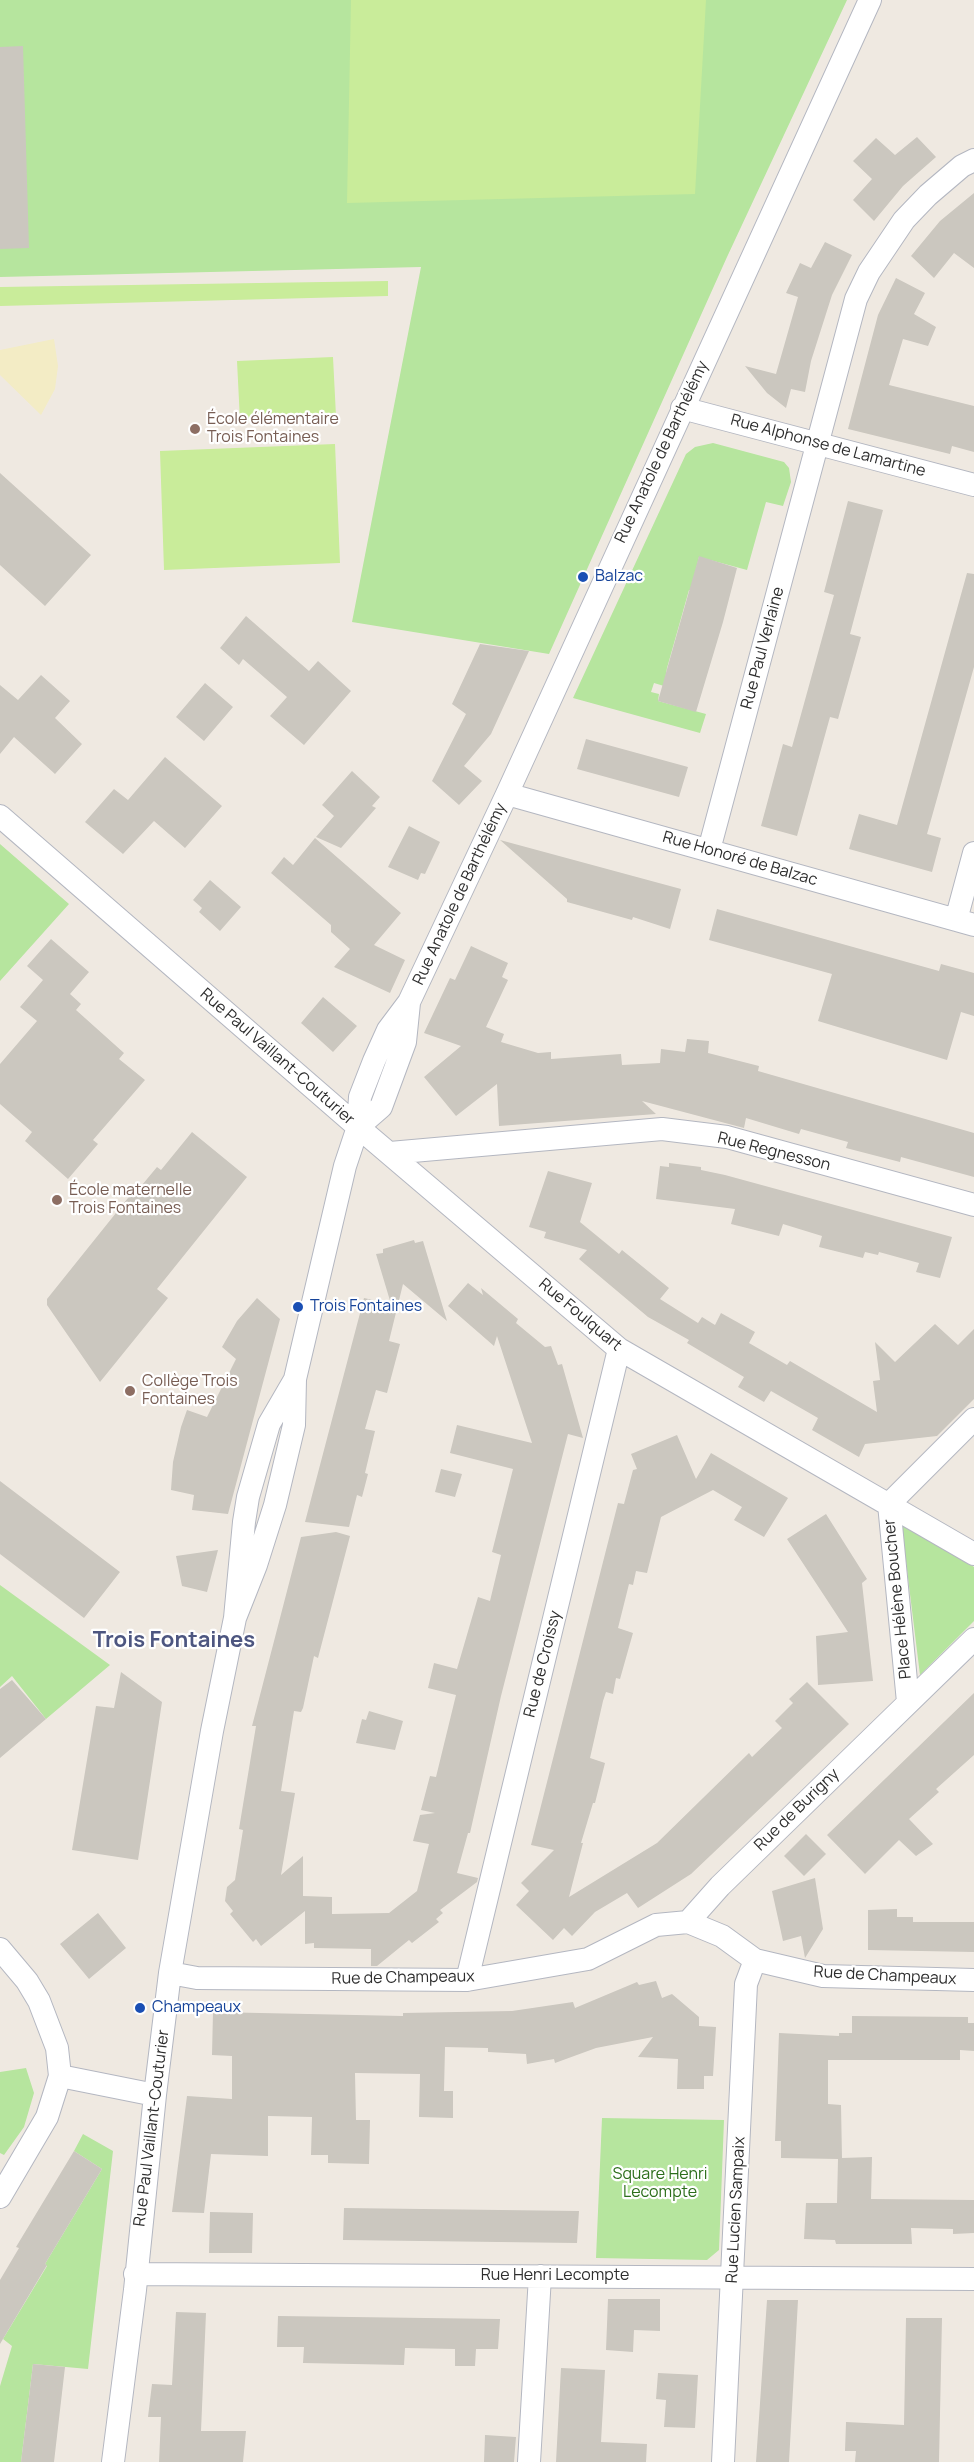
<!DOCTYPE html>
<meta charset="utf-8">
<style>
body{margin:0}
canvas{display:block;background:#efe9e1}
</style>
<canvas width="974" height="2462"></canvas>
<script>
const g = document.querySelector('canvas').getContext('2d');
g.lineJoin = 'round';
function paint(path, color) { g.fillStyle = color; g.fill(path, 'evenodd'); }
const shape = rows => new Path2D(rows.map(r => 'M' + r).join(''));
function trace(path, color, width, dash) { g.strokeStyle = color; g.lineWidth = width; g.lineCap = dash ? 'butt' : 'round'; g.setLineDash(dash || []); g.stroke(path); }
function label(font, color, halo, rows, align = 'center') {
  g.font = font + ' Manrope,sans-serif'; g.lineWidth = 4.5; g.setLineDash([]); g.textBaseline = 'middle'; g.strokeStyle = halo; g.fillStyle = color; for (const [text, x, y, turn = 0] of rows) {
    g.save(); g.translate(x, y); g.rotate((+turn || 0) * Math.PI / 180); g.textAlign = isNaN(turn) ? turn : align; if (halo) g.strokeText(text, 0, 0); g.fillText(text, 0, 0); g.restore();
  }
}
paint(shape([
 [0,0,847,0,727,257,549,654,352,622,421,267,0,277],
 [713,443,784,462,789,468,791,482,783,506,766,502,747,570,699,557,691,590,689,590,667,668,664,686,654,683,651,692,659,694,658,701,706,714,700,733,573,698,686,454,695,447],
 [0,844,69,904,0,981],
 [901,1521,974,1567,974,1621,920,1675],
 [0,1585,110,1665,46,1719,12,1676,0,1687],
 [26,2068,34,2093,24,2127,4,2155,0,2153,0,2072],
 [602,2118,724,2120,719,2250,707,2260,596,2258],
 [83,2134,113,2151,88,2369,33,2364,21,2462,0,2462,0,2386,12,2346,3,2339,47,2266,45,2264,102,2169,74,2151]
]), '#b6e59e');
paint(shape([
 [54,339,58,366,55,389,41,415,0,375,0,350]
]), '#f3ecc5');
paint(shape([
 [351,0,706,0,695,194,347,203],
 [388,281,388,296,0,306,0,287],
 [333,357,336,416,240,421,237,361],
 [335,444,340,563,164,570,160,451]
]), '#c9ec9a');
paint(shape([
 [23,46,29,248,0,249,0,47],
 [917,137,936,157,903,186,874,221,853,200,872,179,853,161,876,138,895,155],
 [974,193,974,268,954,253,934,278,911,256,940,221],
 [825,242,852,255,832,295,811,361,805,392,791,389,786,408,767,393,745,366,776,374,798,297,786,293,800,263,811,268],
 [896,278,925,293,914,314,936,327,928,346,903,339,889,385,974,406,974,452,952,446,950,454,848,429,878,315],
 [0,473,91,555,45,606,0,565],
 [848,501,883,510,850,634,861,637,838,719,830,717,797,836,761,826,783,744,792,747,834,595,824,592],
 [699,556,737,568,723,622,696,712,658,701],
 [967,573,974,574,974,667,927,834,941,838,932,872,849,849,859,814,897,825],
 [246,616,309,671,318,661,351,691,304,745,270,716,287,697,243,659,239,665,220,648],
 [480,644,529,651,491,734,464,766,482,781,459,805,432,781,466,714,452,704],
 [41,675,70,701,55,718,82,744,55,774,14,737,0,754,0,685,18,700],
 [205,683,233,707,204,741,176,717],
 [586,739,688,767,679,797,577,769],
 [165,757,222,806,185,848,154,821,123,854,85,822,114,789,128,800],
 [352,771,380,797,372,806,376,808,341,848,316,837,334,816,322,805],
 [409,826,440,842,425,874,421,873,418,880,388,867],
 [315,838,401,913,374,945,405,960,390,993,334,967,350,949,331,932,331,925,271,873,284,857,293,865],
 [500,840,681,889,670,929,633,917,632,920,567,902,567,899],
 [210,880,241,907,220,931,199,912,202,908,193,900],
 [717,909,939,971,941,964,974,973,974,1016,961,1012,947,1060,818,1021,832,974,709,940],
 [51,939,89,972,70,994,81,1004,76,1010,124,1053,119,1059,145,1080,93,1140,98,1144,68,1179,25,1141,32,1132,0,1104,0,1064,37,1021,20,1007,43,980,27,966],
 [471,946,508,963,502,977,508,980,486,1027,504,1034,501,1042,538,1053,551,1052,551,1059,621,1054,622,1065,660,1063,661,1049,685,1052,687,1039,709,1041,708,1053,759,1066,758,1071,974,1133,974,1177,901,1157,900,1162,846,1148,848,1142,801,1129,799,1134,746,1118,744,1128,642,1101,656,1114,499,1126,497,1084,456,1116,424,1077,461,1046,424,1033,450,978,455,980],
 [323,997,357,1026,333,1052,301,1023],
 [192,1132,247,1177,157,1289,168,1298,100,1382,47,1305,47,1299,140,1183,142,1185,157,1167,161,1170],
 [669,1163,701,1167,701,1170,725,1175,952,1237,940,1278,916,1272,919,1263,879,1252,878,1255,865,1252,863,1258,819,1247,822,1236,783,1224,779,1236,731,1224,735,1209,656,1199,660,1166,669,1167],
 [548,1171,592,1183,580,1222,619,1254,622,1250,669,1288,660,1299,698,1323,702,1317,715,1325,721,1313,755,1332,749,1343,787,1365,790,1361,877,1412,873,1381,880,1380,875,1342,895,1362,935,1324,958,1345,974,1329,974,1399,937,1436,865,1444,859,1457,812,1430,818,1418,771,1391,764,1402,738,1387,744,1377,687,1343,689,1340,648,1317,579,1259,587,1250,544,1238,546,1232,529,1227],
 [414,1240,415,1243,423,1241,447,1321,403,1284,389,1341,400,1344,387,1393,376,1390,365,1429,375,1431,365,1473,368,1474,362,1497,357,1495,349,1527,305,1522,364,1298,391,1304,376,1254,383,1253,383,1249],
 [468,1283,483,1295,481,1288,518,1319,516,1323,545,1347,551,1346,558,1365,562,1364,583,1438,568,1434,501,1696,470,1833,468,1833,457,1873,478,1878,477,1882,440,1910,443,1913,436,1919,439,1922,412,1943,409,1940,377,1966,371,1966,371,1949,314,1948,314,1943,305,1944,305,1911,261,1946,256,1939,253,1942,230,1914,233,1911,225,1901,227,1887,235,1880,243,1830,239,1829,256,1726,252,1726,301,1537,336,1532,350,1536,318,1658,314,1656,303,1708,301,1712,294,1711,281,1791,295,1793,281,1875,303,1856,303,1896,332,1897,332,1914,389,1913,417,1891,429,1844,413,1841,420,1815,435,1813,421,1810,430,1776,436,1777,456,1695,428,1688,434,1663,457,1669,478,1597,490,1601,501,1555,492,1552,513,1469,450,1453,457,1425,532,1443,497,1336,494,1346,448,1306],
 [257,1298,280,1319,228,1514,192,1510,194,1495,171,1490,173,1462,181,1427,187,1410,207,1417,236,1359,222,1347,237,1321],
 [677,1435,696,1479,711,1453,788,1498,764,1537,734,1520,742,1507,713,1490,661,1517,647,1573,636,1571,633,1585,629,1584,618,1628,633,1633,620,1679,616,1678,613,1694,606,1692,603,1701,590,1758,605,1763,595,1803,593,1803,581,1843,583,1843,569,1897,657,1843,749,1753,752,1757,782,1728,775,1721,793,1703,789,1699,807,1682,849,1724,691,1874,638,1908,627,1893,595,1912,572,1936,564,1928,553,1940,516,1905,529,1891,521,1883,554,1850,531,1845,618,1503,624,1504,633,1470,637,1469,631,1454],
 [441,1469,462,1474,455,1497,435,1492],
 [0,1481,120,1572,84,1618,0,1554],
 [826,1514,867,1579,862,1583,873,1681,818,1685,816,1636,848,1632,787,1539],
 [218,1550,207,1592,182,1586,176,1556],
 [121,1672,162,1702,138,1860,72,1850,96,1706,114,1708],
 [12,1680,46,1719,0,1758,0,1689],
 [974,1693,974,1755,936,1789,939,1792,909,1819,933,1844,916,1856,899,1840,865,1874,827,1835],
 [369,1711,403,1721,395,1750,356,1743,362,1719,366,1720],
 [806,1834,826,1854,804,1876,784,1856],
 [815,1878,823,1929,805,1958,801,1936,783,1941,772,1891],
 [897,1909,897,1917,913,1917,913,1922,974,1922,974,1952,868,1950,868,1910],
 [98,1913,126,1948,89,1979,60,1944],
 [656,1981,662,1998,672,1994,699,2017,699,2026,716,2027,713,2076,704,2076,704,2089,677,2089,678,2059,638,2057,653,2037,596,2048,555,2063,554,2059,527,2064,526,2054,488,2052,488,2048,445,2047,444,2091,453,2091,453,2118,419,2117,420,2074,355,2073,356,2120,370,2120,369,2164,328,2163,328,2155,311,2155,312,2117,268,2116,268,2156,211,2154,204,2213,172,2212,187,2096,232,2099,232,2056,212,2055,213,2012,403,2016,403,2013,512,2011,573,2002,575,2008,637,1982,639,1985],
 [852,2016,968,2017,968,2023,974,2023,974,2051,960,2050,960,2060,828,2060,828,2104,841,2105,842,2158,872,2157,871,2199,974,2200,974,2233,953,2234,953,2229,911,2228,912,2244,836,2244,835,2240,804,2239,806,2203,837,2203,838,2159,781,2158,781,2141,775,2141,779,2033,839,2036,839,2033,852,2033],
 [74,2151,102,2169,45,2264,47,2265,0,2344,0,2280,19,2248,16,2247],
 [344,2208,579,2211,577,2243,343,2240],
 [210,2212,253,2213,252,2253,209,2253],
 [608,2299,660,2299,660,2331,634,2330,633,2352,606,2350],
 [767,2300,798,2300,789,2462,756,2462],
 [176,2312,206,2313,201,2431,246,2431,243,2462,159,2462,161,2417,148,2417,152,2384,172,2385],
 [278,2316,500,2319,498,2349,476,2349,475,2366,455,2366,455,2349,405,2348,404,2365,303,2363,304,2347,277,2347],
 [906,2318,942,2318,939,2462,855,2462,856,2451,845,2451,846,2422,904,2425],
 [33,2364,65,2367,54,2462,21,2462],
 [561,2368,605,2370,601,2442,647,2444,646,2462,556,2462],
 [658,2373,698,2375,695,2428,664,2427,666,2400,656,2399],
 [485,2435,516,2437,514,2462,484,2462]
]), '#cbc7bf');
const street = shape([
 [682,408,974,485],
 [507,794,974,925],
 [0,816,358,1127,619,1349,974,1554],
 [709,850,856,299,869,272,904,220,928,195,962,166,974,160],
 [956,920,974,853],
 [358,1127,381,1107,405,1042,409,1003],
 [390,1153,662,1129,727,1137,974,1205],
 [889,1504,908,1702],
 [889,1504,974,1419],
 [235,1618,256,1565,275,1505,294,1425,295,1379,345,1166,358,1127,360,1097,374,1061,388,1030,409,1002,507,794,870,0],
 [688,1922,720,1886,974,1639],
 [0,1949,27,1981,39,2001,57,2048,60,2076,155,2095],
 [170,1973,197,1978,467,1980,588,1959,656,1925,688,1922,722,1936,755,1960,823,1976,974,1980],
 [467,1980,619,1349],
 [0,2197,47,2117,60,2076],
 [135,2274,974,2279],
 [113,2462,135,2290,155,2095,170,1973,212,1731,235,1618,244,1522,248,1497,269,1424,294,1381],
 [529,2462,540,2276],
 [723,2462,746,1984,755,1960]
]);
trace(street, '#b4b7c1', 24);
trace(street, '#fff', 22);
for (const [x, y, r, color] of [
 [195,429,6,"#8d6e63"],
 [583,577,6,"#1a4fb4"],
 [57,1200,6,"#8d6e63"],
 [298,1307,6,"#1a4fb4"],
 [130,1391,6,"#8d6e63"],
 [140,2008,6,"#1a4fb4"]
]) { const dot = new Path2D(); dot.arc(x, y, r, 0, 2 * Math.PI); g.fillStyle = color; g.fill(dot); trace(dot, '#fff', 2); }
label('16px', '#785e54', '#fff', [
 ["École élémentaire",207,420],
 ["Trois Fontaines",207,438],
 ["École maternelle",69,1191],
 ["Trois Fontaines",69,1209],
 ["Collège Trois",142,1382],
 ["Fontaines",142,1400]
], 'left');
label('16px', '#2e2e2e', '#fff', [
 ["Rue Alphonse de Lamartine",828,446,15],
 ["Rue Anatole de Barthélémy",662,452,-65],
 ["Rue Paul Verlaine",763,648,-75],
 ["Rue Honoré de Balzac",740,859,16],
 ["Rue Anatole de Barthélémy",460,894,-65],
 ["Rue Paul Vaillant-Couturier",277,1057,41],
 ["Rue Regnesson",774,1152,14],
 ["Rue Foulquart",580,1315,40],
 ["Place Hélène Boucher",898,1599,-96],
 ["Rue de Croissy",543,1664,-76],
 ["Rue de Burigny",797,1810,-44],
 ["Rue de Champeaux",885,1976,3],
 ["Rue de Champeaux",403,1978,-1],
 ["Rue Paul Vaillant-Couturier",152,2128,-83],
 ["Rue Lucien Sampaix",736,2210,-87],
 ["Rue Henri Lecompte",555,2276]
]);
label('16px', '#164399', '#fff', [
 ["Balzac",595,577],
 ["Trois Fontaines",310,1307],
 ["Champeaux",152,2008]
], 'left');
label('16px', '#2c6e1b', '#fff', [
 ["Square Henri",660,2175],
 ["Lecompte",660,2193]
]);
label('bold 22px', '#4d5680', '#fff', [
 ["Trois Fontaines",174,1641]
]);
</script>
